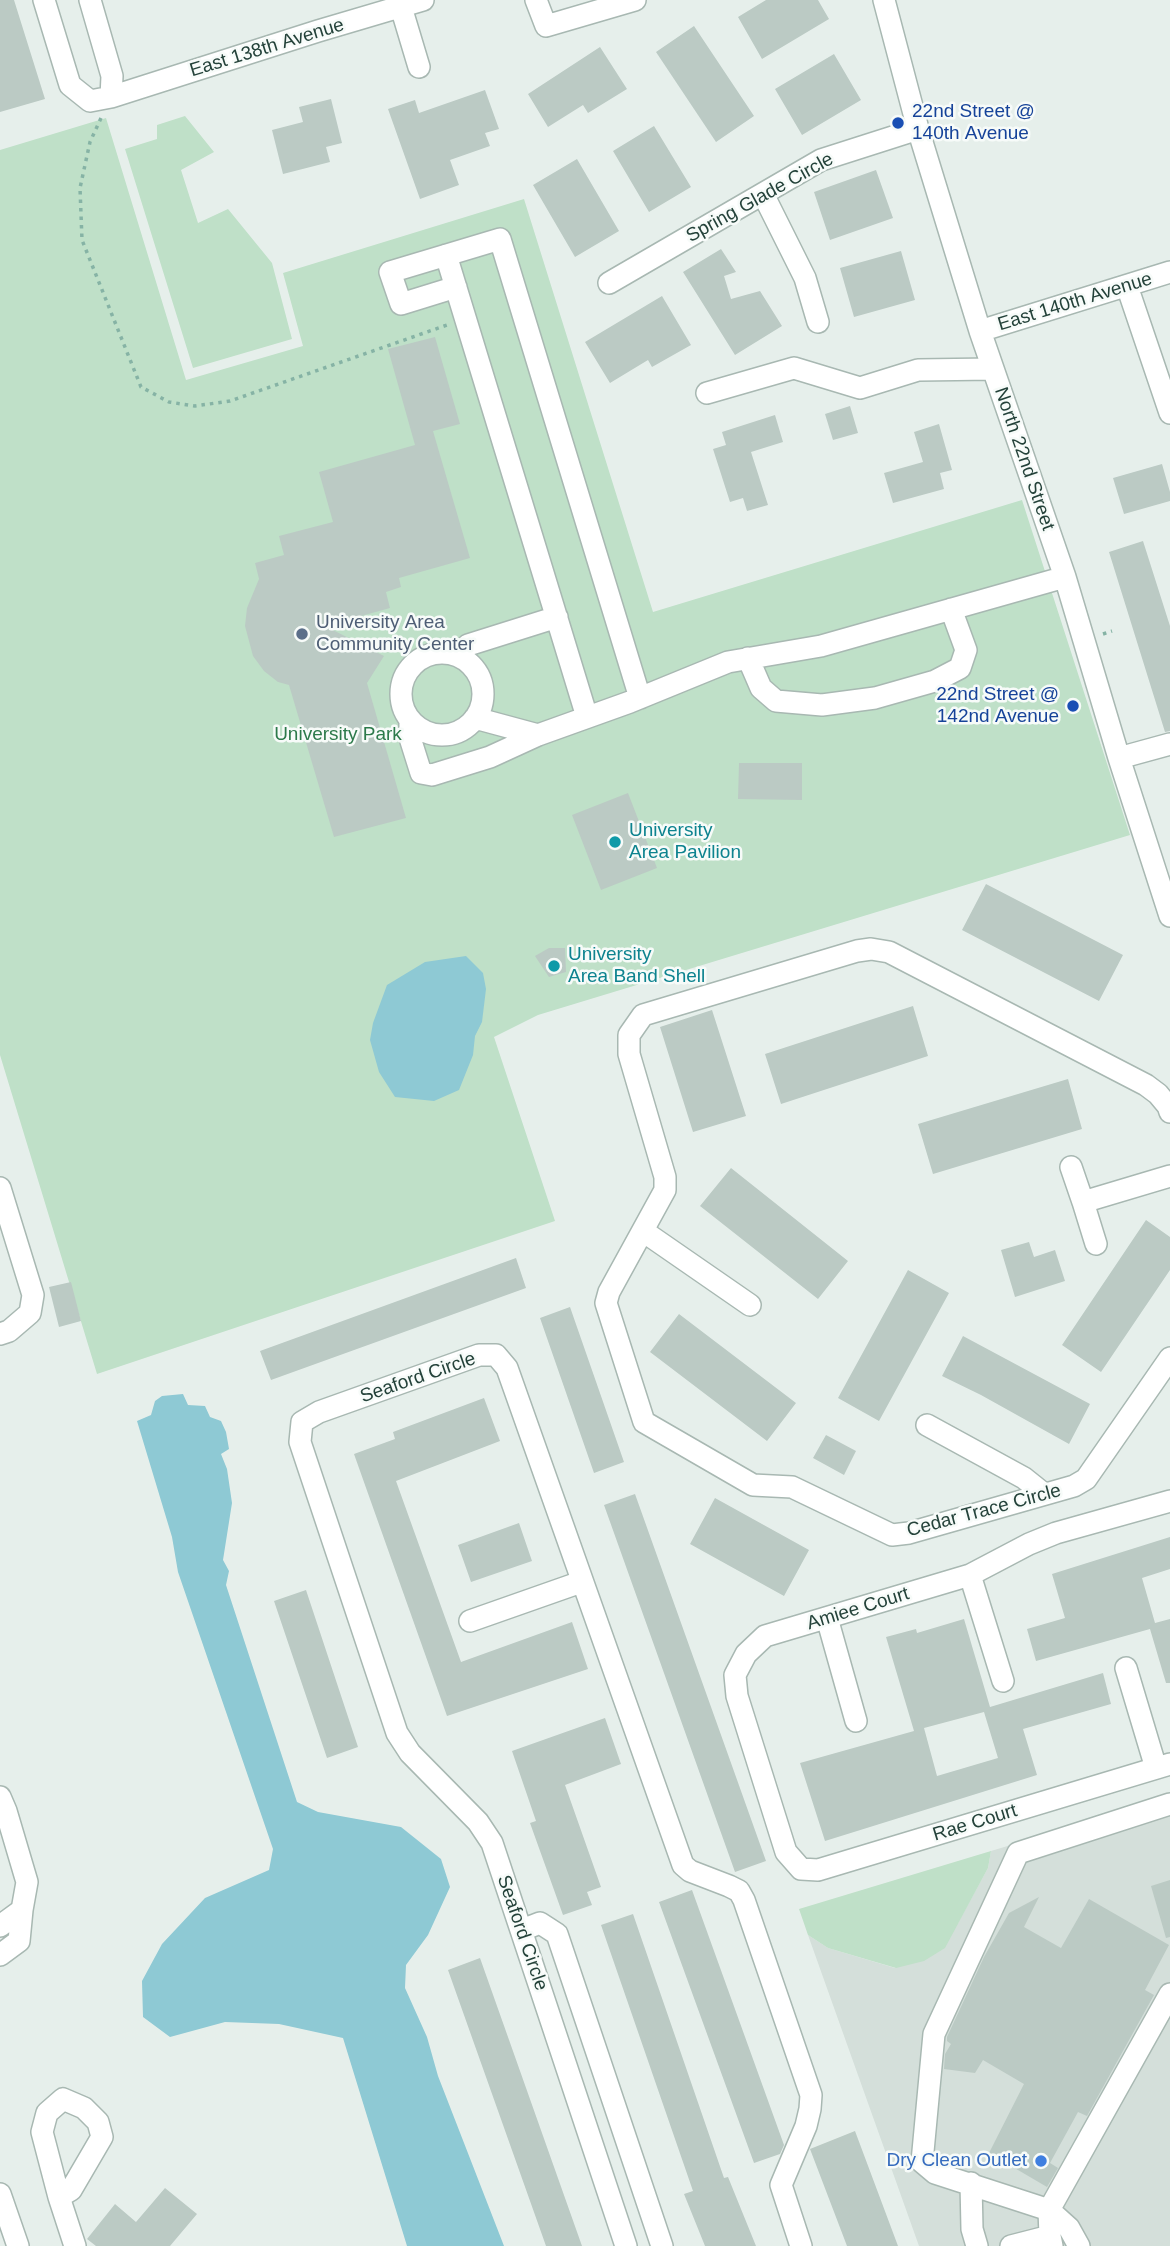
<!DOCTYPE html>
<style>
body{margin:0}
canvas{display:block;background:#e6efeb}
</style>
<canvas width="1170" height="2246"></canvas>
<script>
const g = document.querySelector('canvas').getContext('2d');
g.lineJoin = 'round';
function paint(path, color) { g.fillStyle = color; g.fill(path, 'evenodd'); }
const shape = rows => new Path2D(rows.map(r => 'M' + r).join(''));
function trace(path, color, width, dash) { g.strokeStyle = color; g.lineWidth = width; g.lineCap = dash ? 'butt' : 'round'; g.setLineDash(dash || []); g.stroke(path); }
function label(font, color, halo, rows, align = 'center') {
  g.font = font + ' Helvetica,sans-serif'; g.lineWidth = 5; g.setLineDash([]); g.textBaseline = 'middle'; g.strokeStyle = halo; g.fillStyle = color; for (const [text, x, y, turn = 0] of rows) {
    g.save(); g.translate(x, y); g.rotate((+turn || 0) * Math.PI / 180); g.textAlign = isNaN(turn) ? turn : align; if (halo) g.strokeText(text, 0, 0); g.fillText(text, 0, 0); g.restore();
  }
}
paint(shape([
 [1170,1797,1170,2246,919,2246,808,1935,828,1948,895,1968,958,1923,988,1868,991,1851]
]), '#d4dfda');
paint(shape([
 [185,116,214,152,181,170,198,223,228,209,272,263,292,339,193,368,125,149,157,139,157,125],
 [106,118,186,380,303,346,283,273,524,199,653,612,1022,500,1130,835,538,1015,494,1037,555,1221,97,1374,0,1055,0,150],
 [991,1851,988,1868,945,1948,924,1961,896,1968,828,1948,808,1935,799,1909]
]), '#bfe0c8');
paint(shape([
 [466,956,483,973,486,989,482,1022,475,1036,473,1055,459,1090,434,1101,395,1097,379,1072,370,1040,373,1023,387,985,425,962],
 [183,1394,188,1405,205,1406,210,1417,221,1421,226,1432,229,1449,221,1454,227,1469,232,1503,223,1560,229,1571,226,1585,297,1802,318,1812,401,1827,441,1859,450,1887,428,1935,406,1965,405,1988,427,2037,438,2076,504,2246,407,2246,343,2038,279,2024,225,2022,170,2037,143,2017,142,1981,162,1944,205,1898,269,1870,273,1849,178,1572,172,1537,137,1421,151,1415,155,1401,162,1396]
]), '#8ec9d4');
paint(shape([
 [0,0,14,0,45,99,0,112],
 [766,0,818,0,829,19,762,59,738,17],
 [694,26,754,116,716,142,656,52],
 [600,47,627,89,588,113,583,105,548,127,528,94],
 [834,54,861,100,802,135,775,89],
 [485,90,499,129,485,133,490,146,450,160,459,185,420,199,388,109,415,100,419,113],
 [331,99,342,143,326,147,330,162,283,174,272,130,303,122,299,107],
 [654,126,691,187,649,212,613,151],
 [577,159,619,231,575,257,533,185],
 [876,170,893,218,830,240,814,192],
 [721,249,736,272,724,276,731,299,760,291,782,326,735,355,683,272],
 [901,251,915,300,854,317,840,268],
 [662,296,691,345,652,367,648,360,610,383,585,342],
 [435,337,460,424,433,431,470,558,399,578,401,587,386,592,390,608,325,626,384,656,367,683,406,818,334,837,289,685,278,682,264,671,253,656,245,626,247,608,259,579,255,563,284,555,279,536,333,522,319,472,415,445,388,349],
 [850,406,858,433,833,440,825,414],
 [775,415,783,442,751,452,768,505,747,511,743,498,730,502,713,449,726,445,722,432],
 [939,424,952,470,940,473,944,489,893,503,884,473,923,462,914,432],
 [1162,464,1170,492,1170,501,1124,514,1113,478],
 [1143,541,1170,626,1170,731,1165,732,1109,552],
 [739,763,802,763,802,800,738,799],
 [628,793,657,868,601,890,572,815],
 [986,884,1123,955,1099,1001,962,930],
 [549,948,565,948,566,972,549,977,535,956],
 [913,1006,928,1056,781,1104,765,1054],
 [712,1010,746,1116,693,1132,660,1027],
 [1068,1079,1082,1129,933,1174,918,1124],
 [731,1168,848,1261,818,1299,700,1206],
 [1146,1220,1170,1237,1170,1270,1101,1372,1062,1345],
 [1029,1242,1034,1257,1055,1250,1065,1281,1015,1297,1001,1250],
 [516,1258,526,1288,271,1380,260,1351],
 [908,1270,949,1293,879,1421,838,1398],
 [71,1282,81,1321,59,1327,49,1287],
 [570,1307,624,1462,594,1473,540,1318],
 [679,1314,796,1403,767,1441,650,1352],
 [963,1336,1090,1404,1069,1444,981,1395,942,1376],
 [484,1398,500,1441,396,1481,461,1662,572,1622,588,1669,447,1716,354,1454,395,1439,393,1432],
 [826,1435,856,1451,844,1475,813,1458],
 [635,1494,766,1861,735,1872,604,1505],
 [715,1498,809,1550,784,1596,690,1544],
 [519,1523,532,1561,471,1582,458,1545],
 [1170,1537,1170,1569,1142,1578,1155,1623,1170,1619,1170,1683,1166,1683,1150,1629,1036,1661,1027,1629,1065,1618,1052,1574],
 [306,1590,358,1747,327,1758,274,1601],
 [964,1619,990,1707,1103,1673,1111,1704,1023,1729,1037,1775,825,1841,800,1763,914,1731,886,1637,916,1629,917,1633],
 [984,1712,998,1758,937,1776,924,1728],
 [605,1718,621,1764,565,1785,601,1887,587,1892,592,1905,563,1915,530,1823,536,1821,512,1751],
 [1170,1880,1170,1937,1166,1938,1151,1886],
 [692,1890,784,2145,780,2154,754,2163,659,1902],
 [1039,1897,1024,1927,1061,1948,1089,1899,1169,1945,1145,1990,1154,1995,1087,2116,1078,2112,1050,2163,1058,2168,1047,2187,989,2153,1024,2084,983,2060,975,2073,944,2069,945,2054,951,2044,947,2041,947,2037,984,1957,1009,1913],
 [633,1914,724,2178,728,2177,756,2246,705,2246,684,2194,693,2191,601,1925],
 [480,1958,582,2246,546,2246,448,1970],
 [855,2131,898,2246,847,2246,810,2149],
 [165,2188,197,2214,170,2246,96,2246,87,2239,115,2204,136,2222]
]), '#bbcac4');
const minor = shape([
 [44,0,70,85,90,101,111,97,318,31,423,0],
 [90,0,112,76,111,97],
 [536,0,546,26,635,0],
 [884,0,918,129,980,331,1065,577,1119,758,1170,916],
 [401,7,419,67],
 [763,194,805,278,818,322],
 [446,255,587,717],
 [609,283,821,160,918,129],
 [1127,286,1170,413],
 [456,287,401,304,390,272,500,239,640,698],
 [980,331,1170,272],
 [707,393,794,368,860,388,918,370,993,369],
 '401 694a41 41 0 1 1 82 0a41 41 0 1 1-82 0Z',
 [459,656,468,645,557,617],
 [748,658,761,688,776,701,822,705,875,698,935,681,960,668,966,650,951,609],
 [475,718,538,735,630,702,728,662,821,646,1065,577],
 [410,720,410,738,421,773,432,775,490,757,538,735],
 [1119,758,1170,744],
 [1170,1112,1168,1106,1158,1094,1146,1085,889,952,871,949,857,951,643,1015,629,1035,629,1054,665,1177,665,1190,609,1292,606,1303,644,1422,753,1485,792,1487,892,1535,909,1533,1074,1486,1086,1479,1170,1358],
 [1071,1167,1083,1202,1170,1176],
 [0,1188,33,1295,30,1313,9,1331,0,1334],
 [1083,1202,1096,1244],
 [643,1231,750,1305],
 [927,1425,1024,1478,1044,1494],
 [1170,1501,1056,1533,1029,1544,970,1575,765,1636,746,1654,735,1675,737,1696,786,1852,801,1869,818,1870,1170,1764],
 [970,1575,1003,1681],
 [827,1618,856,1721],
 [470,1621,581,1582],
 [1126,1668,1156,1768],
 [0,1797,6,1811,27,1882,22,1910,0,1926],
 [522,1930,540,1923,557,1934,662,2246],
 [0,1955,19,1941,22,1910],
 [971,2183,972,2229,977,2246],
 [0,2194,18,2246],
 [59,2197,71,2190,102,2137,98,2122,84,2108,63,2099,47,2113,42,2132,59,2197,75,2246],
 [626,2246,492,1843,478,1822,410,1753,397,1733,300,1442,302,1422,319,1412,479,1355,496,1355,507,1368,683,1865,690,1871,729,1886,739,1891,744,1900,811,2095,810,2109,806,2126,781,2185,801,2246],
 [1011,2246,1050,2236],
 [1052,2246,1050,2236,1049,2210,935,2173,922,2162,934,2034,1018,1853,1170,1804],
 [1079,2246,1069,2228,1049,2210,1170,1994]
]);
trace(minor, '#a8b8b2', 24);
trace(shape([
 [101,118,90,142,80,188,82,240,141,387,169,402,195,406,230,401,447,325],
 [1103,634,1112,631]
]), '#86b3a5', 3.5, [3.5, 5]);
trace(minor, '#fff', 21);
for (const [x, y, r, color] of [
 [898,123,7,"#1a4fb4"],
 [302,634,7,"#5c6f8a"],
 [1073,706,7,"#1a4fb4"],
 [615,842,7,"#0f9aa8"],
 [554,966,7,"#0f9aa8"],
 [1041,2161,7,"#3f7fe0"]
]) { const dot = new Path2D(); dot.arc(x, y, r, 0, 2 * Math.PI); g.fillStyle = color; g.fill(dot); trace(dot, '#f7fbf9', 2.5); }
label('19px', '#24423a', '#f7fbf9', [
 ["East 138th Avenue",267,48,-17],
 ["Spring Glade Circle",760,198,-29],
 ["East 140th Avenue",1075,302,-17],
 ["North 22nd Street",1024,459,71],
 ["Seaford Circle",418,1378,-19],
 ["Cedar Trace Circle",984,1511,-15],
 ["Amiee Court",858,1609,-17],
 ["Rae Court",975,1823,-17],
 ["Seaford Circle",522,1933,71]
]);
label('19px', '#164399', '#f7fbf9', [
 ["22nd Street @",912,112],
 ["140th Avenue",912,134],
 ["22nd Street @",1059,695,"right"],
 ["142nd Avenue",1059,717,"right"]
], 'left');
label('19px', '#4e5e75', '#f7fbf9', [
 ["University Area",316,623],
 ["Community Center",316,645]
], 'left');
label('19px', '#2d7a4b', '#f7fbf9', [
 ["University Park",338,735]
]);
label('19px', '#0d838f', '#f7fbf9', [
 ["University",629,831],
 ["Area Pavilion",629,853],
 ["University",568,955],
 ["Area Band Shell",568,977]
], 'left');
label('19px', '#366cbe', '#f7fbf9', [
 ["Dry Clean Outlet",1027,2161]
], 'right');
</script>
